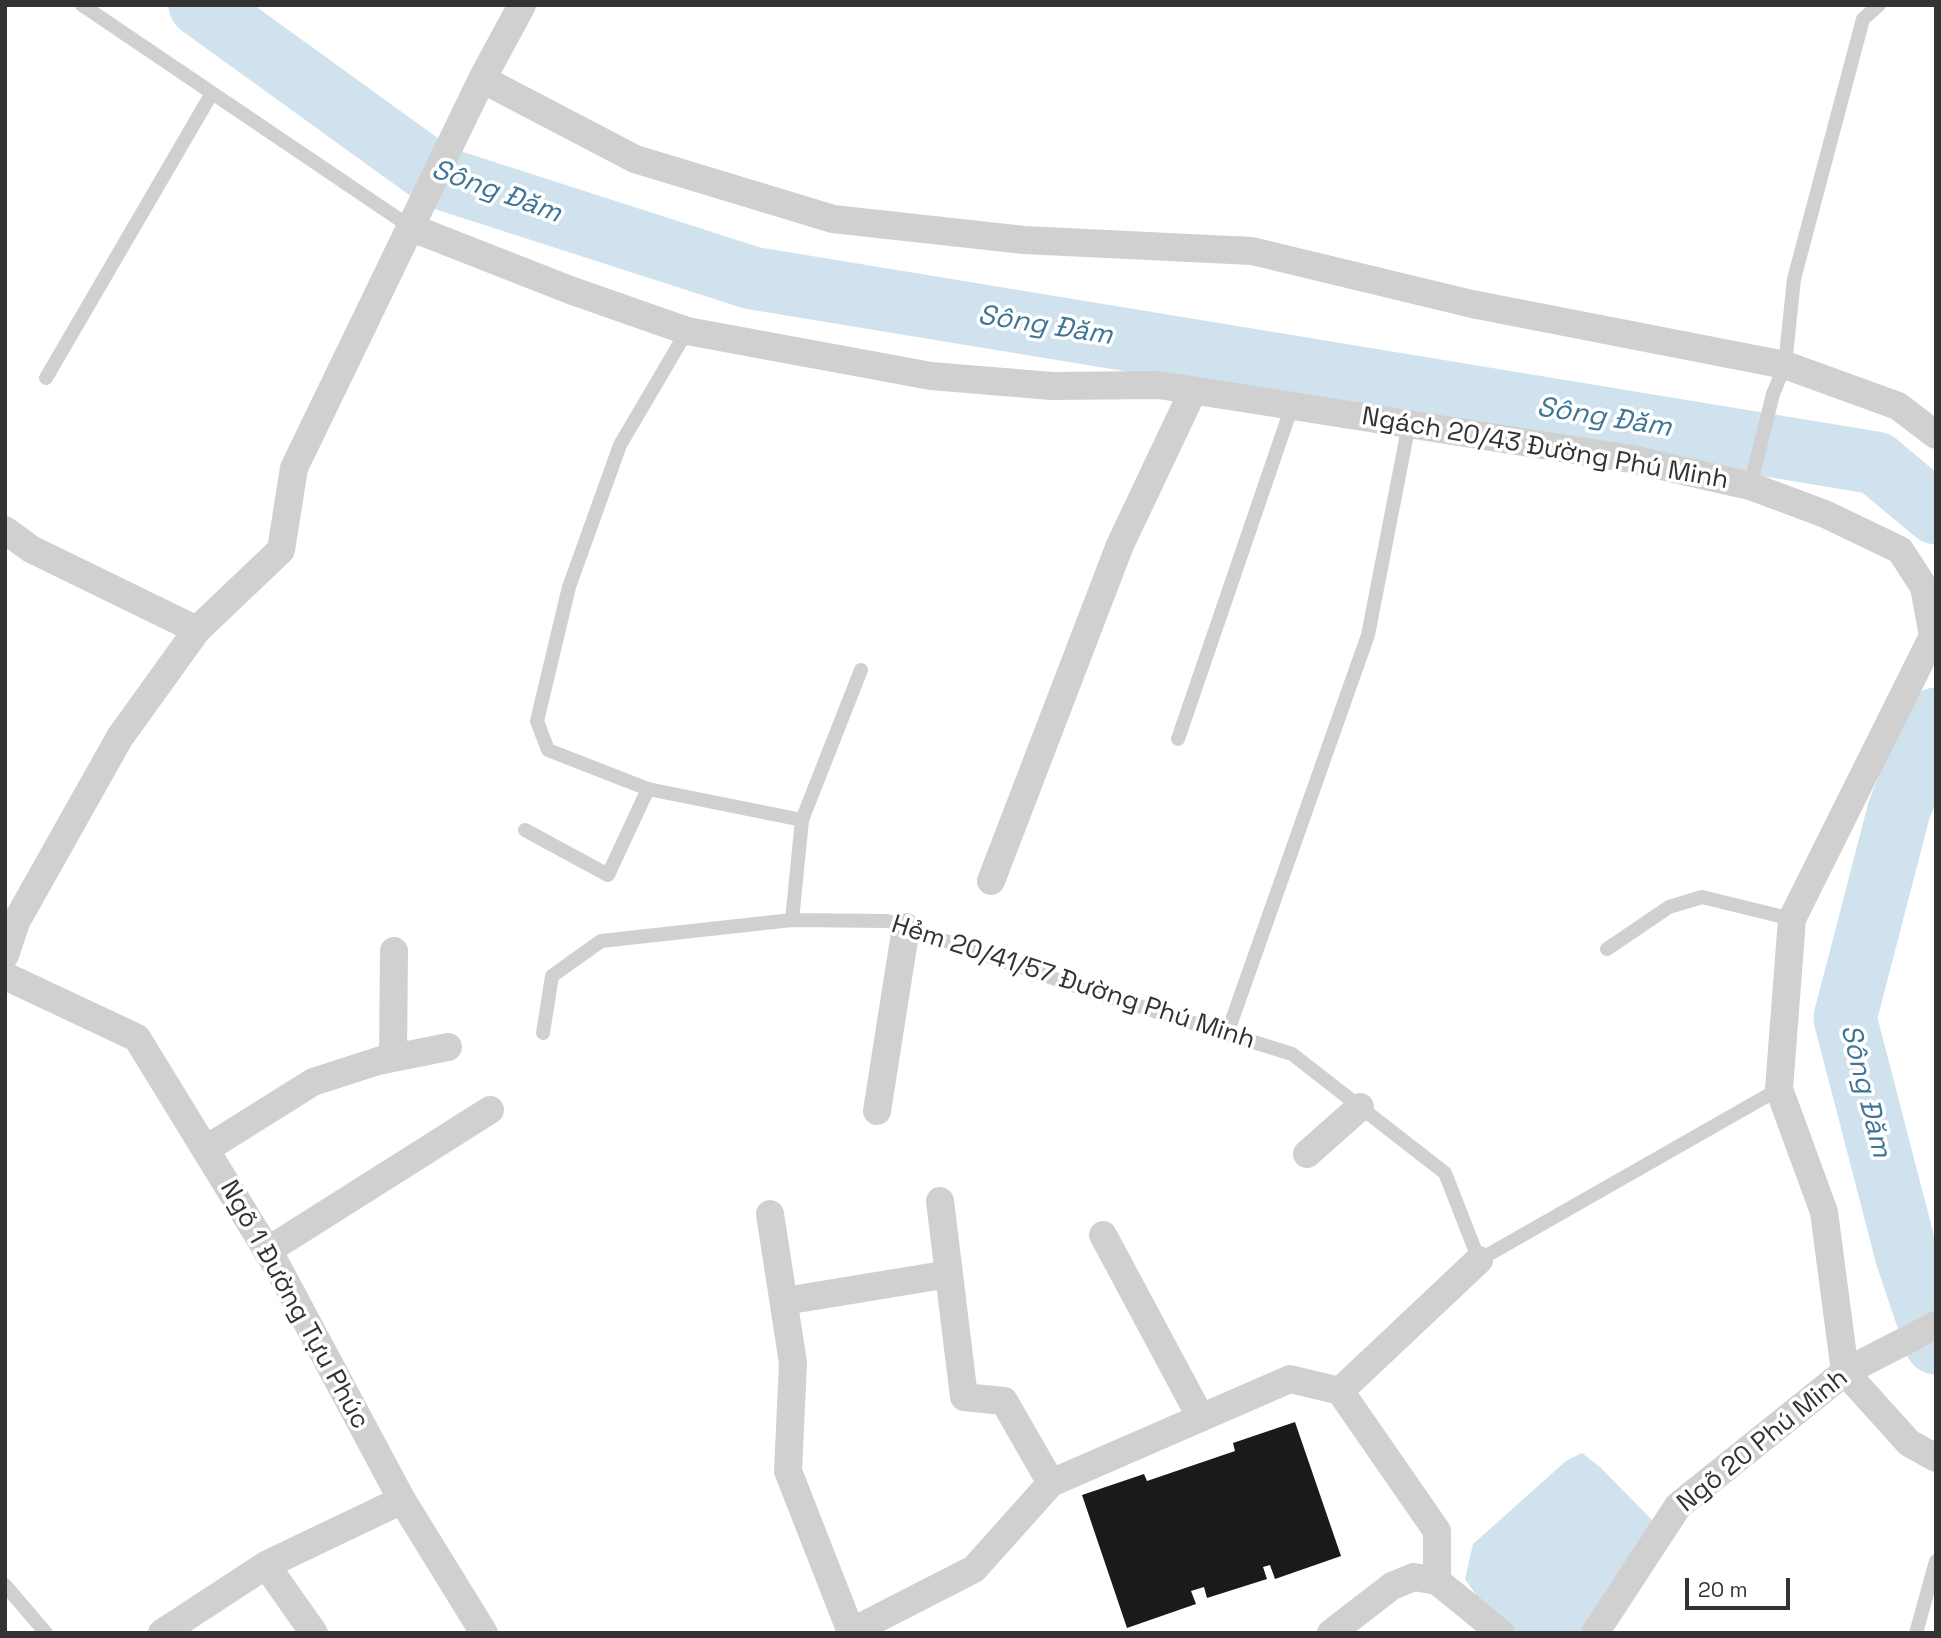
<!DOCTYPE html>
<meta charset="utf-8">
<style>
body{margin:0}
#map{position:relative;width:1941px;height:1638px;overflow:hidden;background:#fff;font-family:"Space Grotesk",sans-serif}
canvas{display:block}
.frame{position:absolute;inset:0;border:7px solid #333;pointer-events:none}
.scale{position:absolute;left:1685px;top:1578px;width:105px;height:32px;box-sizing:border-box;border:4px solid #333;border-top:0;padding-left:9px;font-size:21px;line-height:24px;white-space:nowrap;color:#333;-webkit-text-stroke:5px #fff;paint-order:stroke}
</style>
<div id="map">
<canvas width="1941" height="1638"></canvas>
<div class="frame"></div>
<div class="scale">20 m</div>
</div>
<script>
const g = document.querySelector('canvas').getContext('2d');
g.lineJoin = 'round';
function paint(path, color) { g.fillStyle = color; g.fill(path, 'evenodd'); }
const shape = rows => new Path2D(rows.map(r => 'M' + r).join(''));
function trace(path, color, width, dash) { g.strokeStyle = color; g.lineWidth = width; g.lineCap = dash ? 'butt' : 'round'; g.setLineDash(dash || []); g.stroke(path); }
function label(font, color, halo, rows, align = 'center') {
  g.font = font + ' "Space Grotesk",sans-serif'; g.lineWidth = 7; g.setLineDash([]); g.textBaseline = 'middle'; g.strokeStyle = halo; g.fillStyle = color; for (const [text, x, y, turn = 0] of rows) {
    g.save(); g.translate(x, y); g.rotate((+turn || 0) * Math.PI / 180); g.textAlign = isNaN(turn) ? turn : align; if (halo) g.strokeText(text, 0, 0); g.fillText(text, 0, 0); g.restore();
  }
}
paint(shape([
 [1582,1453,1600,1467,1663,1531,1599,1633,1517,1633,1481,1602,1465,1579,1473,1544,1566,1461]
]), '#cfe2ee');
trace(shape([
 [200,5,438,177,752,278,1876,463,1936,513],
 [1936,719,1899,810,1845,1018,1907,1257,1936,1343]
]), '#cfe2ee', 63);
paint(shape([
 [1295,1422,1341,1556,1275,1579,1270,1565,1263,1567,1267,1579,1207,1598,1204,1587,1191,1591,1196,1604,1127,1628,1082,1495,1144,1474,1147,1481,1235,1451,1233,1443]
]), '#1a1a1a');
trace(shape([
 [82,5,412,228],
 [687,331,620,445,569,587,537,721,548,750,648,789,802,820,861,670],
 [46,378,212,93],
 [1750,486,1773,394,1785,365,1794,279,1863,19,1879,5],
 [1178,739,1292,406],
 [525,830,608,875,648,789],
 [792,920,802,820],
 [1607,949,1669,907,1702,897,1792,919],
 [543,1033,552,976,601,941,792,920,888,921,1081,988,1292,1054,1445,1173,1479,1260,1779,1089],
 [1227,1034,1368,635,1409,424],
 [5,1585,46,1633],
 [1916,1633,1936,1561]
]), '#d0d0d0', 14);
trace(shape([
 [482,79,635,159,833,219,1024,240,1252,251,1472,304,1785,365,1898,406,1936,435],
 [412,228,570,290,687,331,931,376,1052,386,1159,385,1631,459,1750,486,1825,514,1900,550,1924,587,1933,636,1792,919,1779,1089,1824,1212,1845,1372,1909,1443,1936,1458],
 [5,530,31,549,197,630],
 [991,881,1120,545,1193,391],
 [5,955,16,922,120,737,197,630,281,550,294,468,482,79,522,5],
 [5,976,137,1038,278,1268,402,1500,266,1565,162,1633],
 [393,1058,394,951],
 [877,1111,906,927],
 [206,1149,313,1082,378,1061,448,1047],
 [1307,1154,1360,1107],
 [940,1201,964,1397,1004,1401,1051,1483],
 [770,1214,793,1363,788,1471,851,1632],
 [1103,1235,1201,1418],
 [267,1251,490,1110],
 [785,1301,949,1274],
 [1340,1391,1437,1531,1437,1581],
 [1340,1391,1479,1260],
 [402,1500,484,1633],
 [266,1565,314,1633],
 [849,1633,974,1569,1051,1483,1290,1379,1340,1391],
 [1331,1633,1392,1586,1414,1577,1437,1581,1501,1633],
 [1595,1633,1678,1506,1845,1372,1936,1325]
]), '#d0d0d0', 28);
label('26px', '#333', '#fff', [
 ["Ngách 20/43 Đường Phú Minh",1545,449,10],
 ["Hẻm 20/41/57 Đường Phú Minh",1073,983,18],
 ["Ngõ 1 Đường Tựu Phúc",294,1305,61],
 ["Ngõ 20 Phú Minh",1763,1441,-39]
]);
label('italic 28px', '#3f7597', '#fff', [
 ["Sông Đăm",496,192,20],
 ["Sông Đăm",1045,326,9],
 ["Sông Đăm",1604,418,9],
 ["Sông Đăm",1865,1091,76]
]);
</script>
